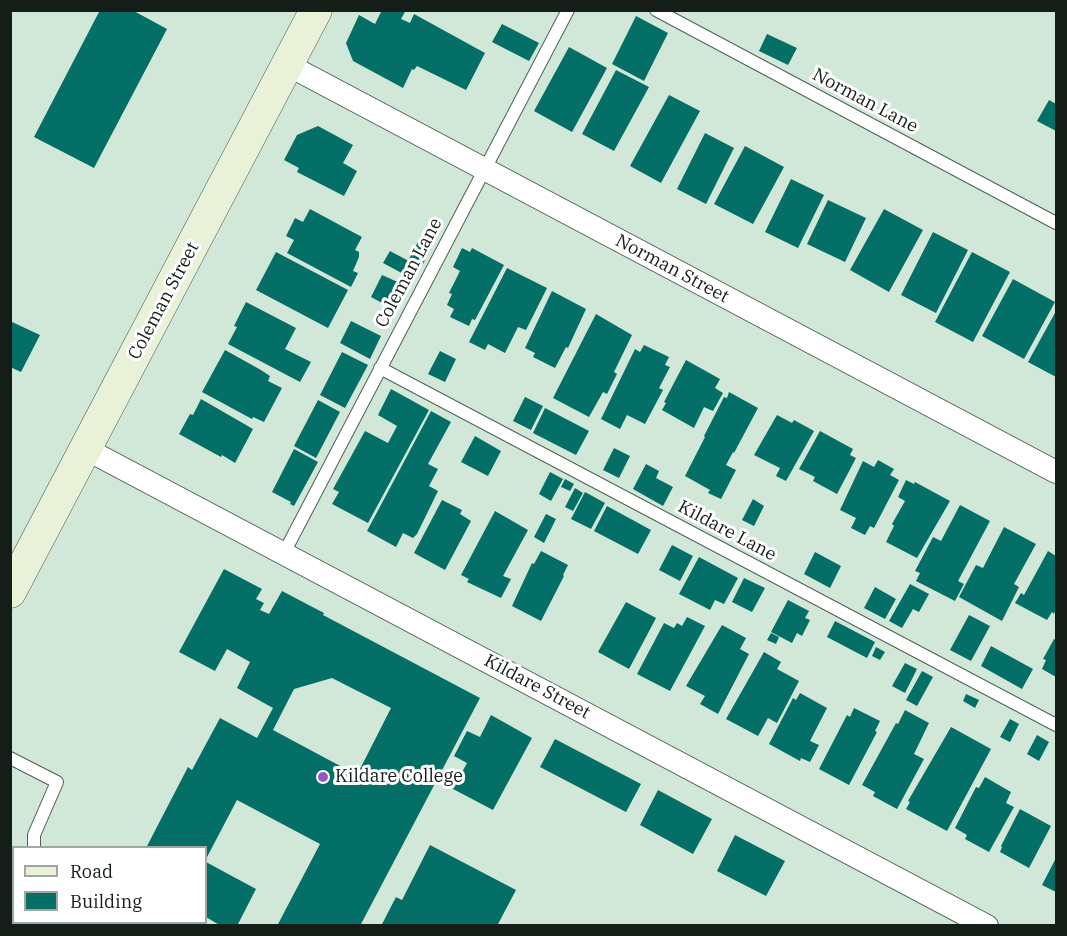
<!DOCTYPE html>
<style>
body{margin:0}
#map{position:relative;width:1067px;height:936px;overflow:hidden;background:#d1e7d7;font-family:"IBM Plex Serif",serif}
canvas{display:block}
.frame{position:absolute;inset:0;border:12px solid #151d18;pointer-events:none}
.legend{position:absolute;left:12px;top:846px;width:195px;height:78px;box-sizing:border-box;background:#fff;border:2px solid #a1a5a3;margin:0;padding:8px 10px;list-style:none;font-size:18px;color:#151d18}
.legend li{display:flex;align-items:center;gap:12px;height:30px}
.legend b{width:30px;border:2px solid #a1a5a3}
</style>
<div id="map">
<canvas width="1067" height="936"></canvas>
<div class="frame"></div>
<ul class="legend">
<li><b style="height:8px;background:#e9f2d8"></b>Road</li>
<li><b style="height:16px;background:#046f66"></b>Building</li>
</ul>
</div>
<script>
const g = document.querySelector('canvas').getContext('2d');
g.lineJoin = 'round';
function paint(path, color) { g.fillStyle = color; g.fill(path, 'evenodd'); }
const shape = rows => new Path2D(rows.map(r => 'M' + r).join(''));
function trace(path, color, width, dash) { g.strokeStyle = color; g.lineWidth = width; g.lineCap = dash ? 'butt' : 'round'; g.setLineDash(dash || []); g.stroke(path); }
function label(font, color, halo, rows, align = 'center') {
  g.font = font + ' "IBM Plex Serif",serif'; g.lineWidth = 6; g.setLineDash([]); g.textBaseline = 'middle'; g.strokeStyle = halo; g.fillStyle = color; for (const [text, x, y, turn = 0] of rows) {
    g.save(); g.translate(x, y); g.rotate((+turn || 0) * Math.PI / 180); g.textAlign = isNaN(turn) ? turn : align; if (halo) g.strokeText(text, 0, 0); g.fillText(text, 0, 0); g.restore();
  }
}
paint(shape([
 [100,10,132,10,167,29,94,168,34,137],
 [382,10,406,10,401,19,410,23,414,14,485,53,466,90,417,66,414,70,412,69,403,88,353,61,346,43,359,15,375,24],
 [636,16,668,33,644,81,612,64],
 [502,24,539,43,529,61,492,42],
 [767,34,797,48,788,65,759,51],
 [569,47,607,68,572,132,534,111],
 [616,70,649,87,614,151,582,134],
 [669,95,700,111,661,183,630,166],
 [1049,100,1056,104,1056,131,1037,121],
 [318,126,353,145,343,163,357,171,344,196,297,172,299,168,284,160,297,135],
 [705,133,734,148,706,204,677,189],
 [745,146,784,167,753,224,714,204],
 [791,179,824,195,798,248,765,232],
 [828,200,866,218,845,262,807,244],
 [310,209,362,237,355,250,359,252,359,257,353,271,358,273,351,287,287,253,294,240,286,236,295,218,303,222],
 [884,209,923,230,889,292,850,270],
 [933,232,968,250,936,313,901,295],
 [420,238,433,245,422,266,409,259],
 [462,248,470,252,472,248,504,265,475,320,472,319,469,326,450,317,454,309,447,305,452,294,449,293,460,271,453,267],
 [390,251,418,266,411,278,383,263],
 [276,252,348,290,328,328,256,290],
 [972,252,1010,272,973,342,935,322],
 [507,268,547,288,526,330,518,327,505,353,488,344,485,350,469,342],
 [382,275,409,287,397,311,371,297],
 [1013,279,1055,302,1024,359,982,336],
 [552,291,586,309,568,348,566,347,555,368,533,357,535,353,525,348],
 [246,302,296,328,285,349,311,362,300,382,228,344,237,327,234,326],
 [1056,311,1056,377,1028,362],
 [596,314,632,335,614,372,617,374,607,394,603,392,589,417,553,398],
 [10,321,40,335,21,372,10,367],
 [351,321,381,336,370,359,340,343],
 [644,345,669,357,665,365,670,367,659,388,663,390,645,424,627,415,620,429,601,419,635,349,640,352],
 [225,350,261,370,270,376,268,381,282,388,264,422,253,417,252,419,202,392],
 [440,351,456,359,445,382,428,374],
 [342,352,368,365,345,408,320,395],
 [686,360,720,379,715,388,723,393,713,411,704,407,694,428,662,410,666,403,664,402],
 [391,389,429,410,368,523,332,504,339,492,333,489,365,431,388,443,397,426,378,415],
 [729,392,758,408,734,453,733,452,726,465,736,470,721,499,708,493,710,490,685,476,705,437,704,436,724,397,727,398],
 [525,397,543,406,531,430,513,421],
 [201,399,253,429,235,463,222,455,221,457,179,434,190,414,193,415],
 [318,400,340,412,316,458,294,446],
 [545,408,589,431,576,455,533,433],
 [431,411,451,422,428,464,438,469,429,486,438,491,417,534,413,538,403,533,396,547,367,531],
 [777,415,792,423,794,420,814,431,786,481,776,476,780,468,754,455],
 [820,431,853,449,850,455,856,458,837,494,813,481,815,477,799,469],
 [475,436,501,451,488,476,461,462],
 [614,448,630,456,619,478,603,470],
 [294,449,318,462,294,506,290,504,291,502,272,492],
 [878,460,894,469,890,475,899,480,874,528,870,526,865,535,851,528,856,518,840,510,863,461,874,467],
 [646,464,659,471,656,478,673,487,663,506,633,489],
 [550,472,563,479,551,501,539,494],
 [565,479,574,484,570,491,561,487],
 [906,480,914,484,915,482,950,501,917,558,886,542,894,526,892,524,905,501,898,497],
 [575,488,583,493,573,511,565,507],
 [585,492,605,503,591,529,571,519],
 [753,499,764,506,754,526,742,520],
 [442,500,462,510,460,514,471,521,445,570,414,553],
 [960,505,990,521,958,581,964,584,955,601,916,581,920,573,915,571,933,537,941,541],
 [607,506,651,530,638,554,594,531],
 [495,511,528,530,503,576,511,579,501,598,467,582,469,579,461,575],
 [546,514,556,519,544,543,534,537],
 [1004,527,1036,544,1014,584,1019,587,1002,621,959,597,976,565,983,568],
 [672,545,693,556,680,581,659,570],
 [541,551,568,565,563,575,564,576,541,621,512,606,532,563,534,564],
 [1048,551,1056,556,1056,609,1054,614,1052,612,1047,620,1015,603,1021,593,1024,595],
 [815,552,841,566,830,588,804,574],
 [699,557,738,578,724,604,715,600,710,610,679,594],
 [224,569,262,589,256,599,264,603,260,610,269,614,282,591,324,613,323,615,480,698,360,926,277,926,320,844,237,800,206,859,206,848,146,848,188,767,192,770,220,718,257,738,273,708,237,688,250,662,227,649,215,671,179,652],
 [332,678,391,708,357,775,273,730,294,689],
 [744,578,765,588,752,612,732,602],
 [910,584,929,594,919,612,913,609,902,628,889,621],
 [875,587,896,599,885,619,864,608],
 [788,600,809,611,805,618,810,620,802,636,797,633,792,643,771,632],
 [626,602,656,618,629,669,598,652],
 [969,615,990,626,971,661,950,650],
 [687,617,705,626,670,691,637,674,664,623,674,628,677,623,682,626],
 [835,621,875,642,867,658,827,637],
 [722,625,746,638,740,649,749,654,718,714,700,704,705,696,686,686],
 [771,633,779,637,776,644,767,640],
 [1054,639,1056,640,1056,677,1042,669,1046,660,1043,659],
 [991,646,1033,669,1022,689,981,666],
 [876,647,885,652,880,660,872,656],
 [764,652,781,662,777,669,799,681,777,723,768,718,758,736,726,719],
 [905,663,917,669,905,693,892,686],
 [922,671,933,677,917,706,906,700],
 [800,693,827,708,810,741,819,745,810,762,801,758,800,761,769,744,793,698,796,700],
 [966,694,979,700,975,708,963,701],
 [854,708,880,721,875,731,877,732,849,785,819,769,847,715,850,717],
 [905,710,929,723,914,754,924,759,897,809,873,796,875,792,862,785,896,723,898,724],
 [491,715,532,738,493,810,453,789,467,763,454,756,467,731,480,737],
 [1010,719,1019,724,1010,742,1000,737],
 [951,727,991,749,947,831,906,809,910,802,908,801],
 [1037,735,1049,742,1039,761,1027,754],
 [555,739,641,784,626,812,540,767],
 [985,777,1011,792,1006,803,1014,807,989,852,965,839,967,835,955,828,976,787,979,788],
 [658,790,712,819,693,854,640,825],
 [1020,809,1051,826,1029,868,1000,852,1002,847,1001,846],
 [735,835,785,861,766,896,717,871],
 [430,845,516,890,497,926,381,926,396,897,402,900],
 [1056,858,1056,892,1042,885],
 [206,862,256,889,237,926,221,926,206,917]
]), '#046f66');
const lane = shape([
 [656,10,1056,223],
 [380,368,1056,725],
 [284,553,568,10],
 [10,758,57,782,34,835,34,848],
 [137,922,141,926]
]);
const street = shape([
 [288,65,1056,472],
 [86,449,987,926]
]);
const secondary = shape([
 [10,592,316,10]
]);
trace(lane, '#4e6154', 14);
trace(street, '#4e6154', 24);
trace(secondary, '#4e6154', 33);
trace(lane, '#fff', 12);
trace(street, '#fff', 22);
trace(secondary, '#e9f2d8', 32);
for (const [x, y, r, color] of [
 [323,777,6,"#9655cb"]
]) { const dot = new Path2D(); dot.arc(x, y, r, 0, 2 * Math.PI); g.fillStyle = color; g.fill(dot); trace(dot, '#fff', 2); }
label('18px', '#151d18', '#fff', [
 ["Norman Lane",865,101,28],
 ["Norman Street",672,269,28],
 ["Coleman Lane",409,273,-62],
 ["Coleman Street",164,301,-62],
 ["Kildare Lane",727,531,28],
 ["Kildare Street",537,687,28]
]);
label('18px', '#151d18', '#fff', [
 ["Kildare College",335,777]
], 'left');
</script>
